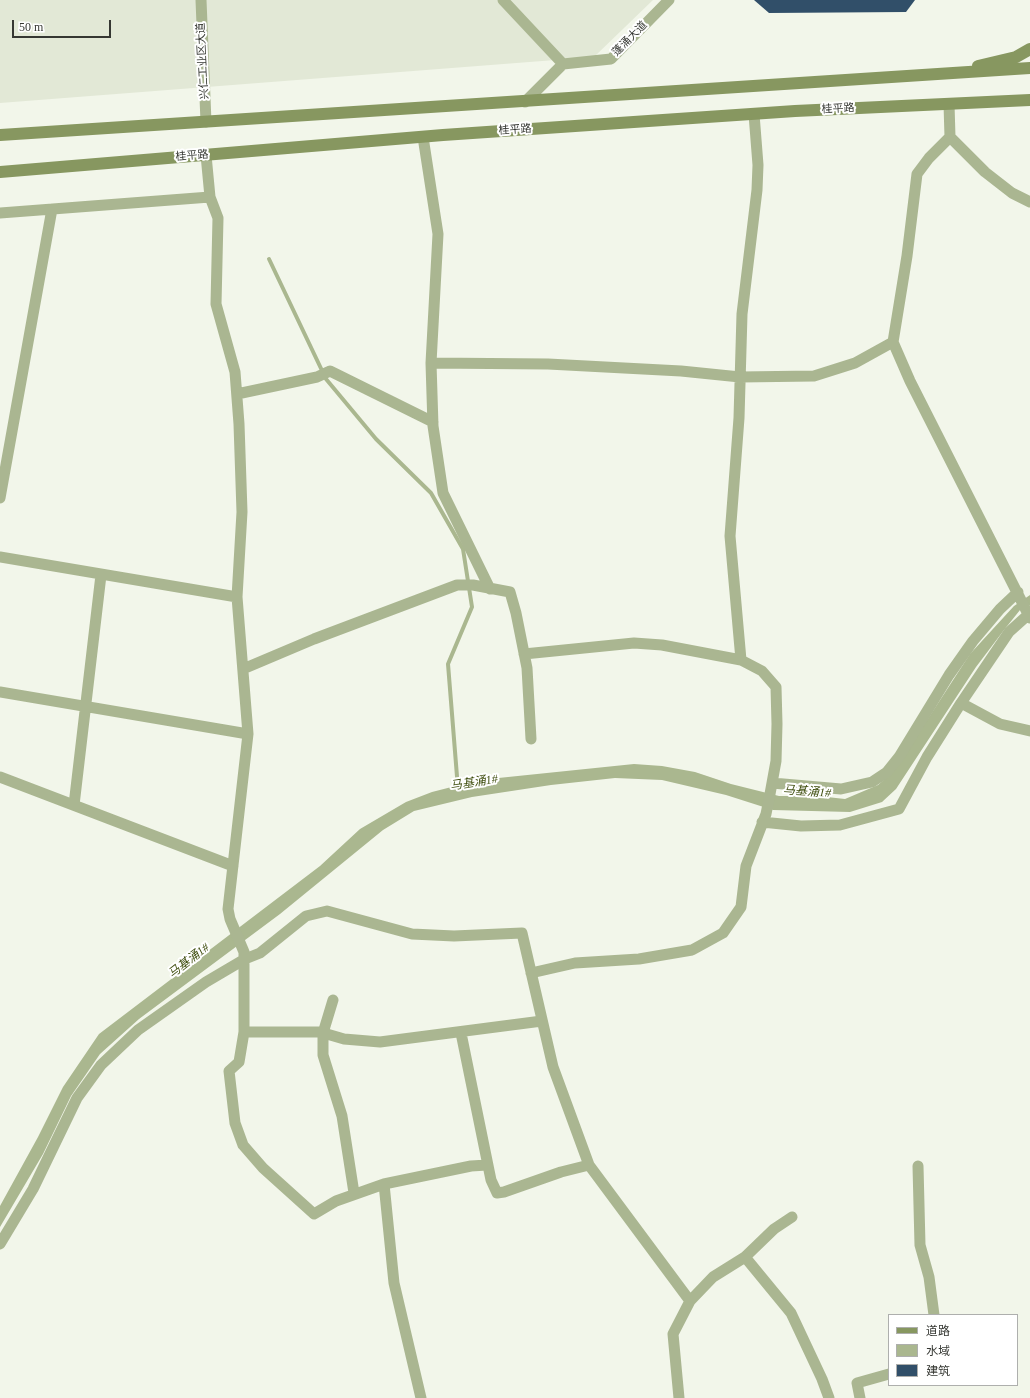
<!DOCTYPE html>
<meta charset="utf-8">
<style>
body{margin:0}
#map{position:relative;width:1030px;height:1398px;overflow:hidden;background:#f2f6ea;font-family:"Times New Roman","Noto Sans SC",serif}
canvas{display:block}
.legend{position:absolute;left:888px;top:1314px;width:130px;height:72px;box-sizing:border-box;background:#fff;border:1px solid #aeafad;margin:0;padding:5px 7px;list-style:none;font-size:12px;color:#353732}
.legend li{display:flex;align-items:center;gap:8px;height:20px}
.legend b{width:20px;border:1px solid #aeafad}
.scale{position:absolute;left:12px;top:20px;width:99px;height:18px;box-sizing:border-box;border:2px solid #353732;border-top:0;padding-left:5px;font-size:12px;line-height:14px;white-space:nowrap;color:#353732;-webkit-text-stroke:3px #fff;paint-order:stroke}
</style>
<div id="map">
<canvas width="1030" height="1398"></canvas>
<ul class="legend">
<li><b style="height:5px;background:#879760"></b>道路</li>
<li><b style="height:11px;background:#aab78f"></b>水域</li>
<li><b style="height:11px;background:#314f69"></b>建筑</li>
</ul>
<div class="scale">50 m</div>
</div>
<script>
const g = document.querySelector('canvas').getContext('2d');
g.lineJoin = 'round';
function paint(path, color) { g.fillStyle = color; g.fill(path, 'evenodd'); }
const shape = rows => new Path2D(rows.map(r => 'M' + r).join(''));
function trace(path, color, width, dash) { g.strokeStyle = color; g.lineWidth = width; g.lineCap = dash ? 'butt' : 'round'; g.setLineDash(dash || []); g.stroke(path); }
function label(font, color, halo, rows, align = 'center') {
  g.font = font + ' "Times New Roman","Noto Sans SC",serif'; g.lineWidth = 4; g.setLineDash([]); g.textBaseline = 'middle'; g.strokeStyle = halo; g.fillStyle = color; for (const [text, x, y, turn = 0] of rows) {
    g.save(); g.translate(x, y); g.rotate((+turn || 0) * Math.PI / 180); g.textAlign = isNaN(turn) ? turn : align; if (halo) g.strokeText(text, 0, 0); g.fillText(text, 0, 0); g.restore();
  }
}
paint(shape([
 [0,0,653,0,594,57,0,103]
]), '#e2e8d6');
paint(shape([
 [1030,595,1030,605,1020,610,1004,630,976,667,896,789,882,802,850,812,773,810,726,795,662,780,615,778,551,785,472,797,414,811,383,830,280,914,139,1019,100,1054,71,1096,43,1154,0,1227,0,1206,38,1137,63,1087,99,1034,320,866,360,829,406,802,432,792,479,780,634,764,662,766,695,772,731,784,779,796,818,796,845,799,878,785,894,771,970,654,1014,606]
]), '#aab78f');
trace(shape([
 [269,259,326,379,376,439,431,493,463,549,472,607,448,664,458,789]
]), '#aab78f', 4);
paint(shape([
 [754,0,915,0,906,12,769,13]
]), '#314f69');
trace(shape([
 [201,0,206,122],
 [503,0,563,64],
 [525,102,563,64,611,59,669,0],
 [949,104,950,137,929,158,917,174,907,256,893,342,910,381,1030,618],
 [423,137,438,234,431,363,433,426,443,493,490,589],
 [950,137,985,172,1012,193,1030,202],
 [206,155,210,197,218,218,216,304,235,372,239,424,242,512,237,597,248,734,228,909,230,919,244,952,244,1032,239,1062,229,1071,235,1123,243,1145,263,1168,314,1214,336,1201,384,1184,471,1166,487,1165],
 [0,213,210,197],
 [431,363,548,364,681,371,740,377,814,376,855,363,893,342],
 [237,394,317,377,330,371,433,422],
 [0,498,52,209],
 [0,557,237,597],
 [524,654,634,643,662,645,741,660,762,671,776,687,777,724,776,761,770,794,766,814,746,866,741,907,723,933,692,950,639,959,575,963,531,973],
 [741,660,730,536,739,418,742,314,757,190,758,165,754,114],
 [243,669,314,639,457,585,473,585,510,592,516,613,527,668,531,739],
 [0,692,248,734],
 [961,703,1000,724,1030,731],
 [0,777,233,866],
 [772,783,841,789,872,782,887,772,899,757,949,675,973,641,1000,609,1018,592],
 [74,805,101,575],
 [762,822,801,826,840,825,899,809,927,757,961,703,1009,632,1030,613],
 [333,1000,323,1033,323,1055,342,1116,354,1193],
 [244,1032,320,1032,344,1039,380,1042,542,1021],
 [461,1033,491,1180,497,1193,504,1192,561,1172,589,1165],
 [918,1166,920,1245,929,1277,934,1315],
 [384,1184,394,1283,421,1398],
 [0,1244,33,1189,77,1098,101,1065,138,1030,206,982,245,959,260,953,306,916,327,911,412,934,454,936,522,933,553,1067,589,1165,690,1301],
 [745,1257,791,1313,822,1379,829,1398],
 [679,1398,673,1334,690,1301,713,1277,745,1257,774,1229,792,1217],
 [860,1398,857,1383,889,1374]
]), '#aab691', 11);
trace(shape([
 [978,66,1016,57,1030,49],
 [0,135,1030,68],
 [0,172,443,135,795,111,1030,100]
]), '#879760', 12);
label('11px', '#353732', '#fff', [
 ["蓬涌大道",630,39,-45],
 ["兴仁工业区大道",203,61,-93],
 ["桂平路",838,109,-3],
 ["桂平路",515,130,-4],
 ["桂平路",192,156,-5]
]);
label('italic 12px', '#404f10', '#fff', [
 ["马基涌1#",474,783,-9],
 ["马基涌1#",807,792,4],
 ["马基涌1#",189,961,-38]
]);
</script>
